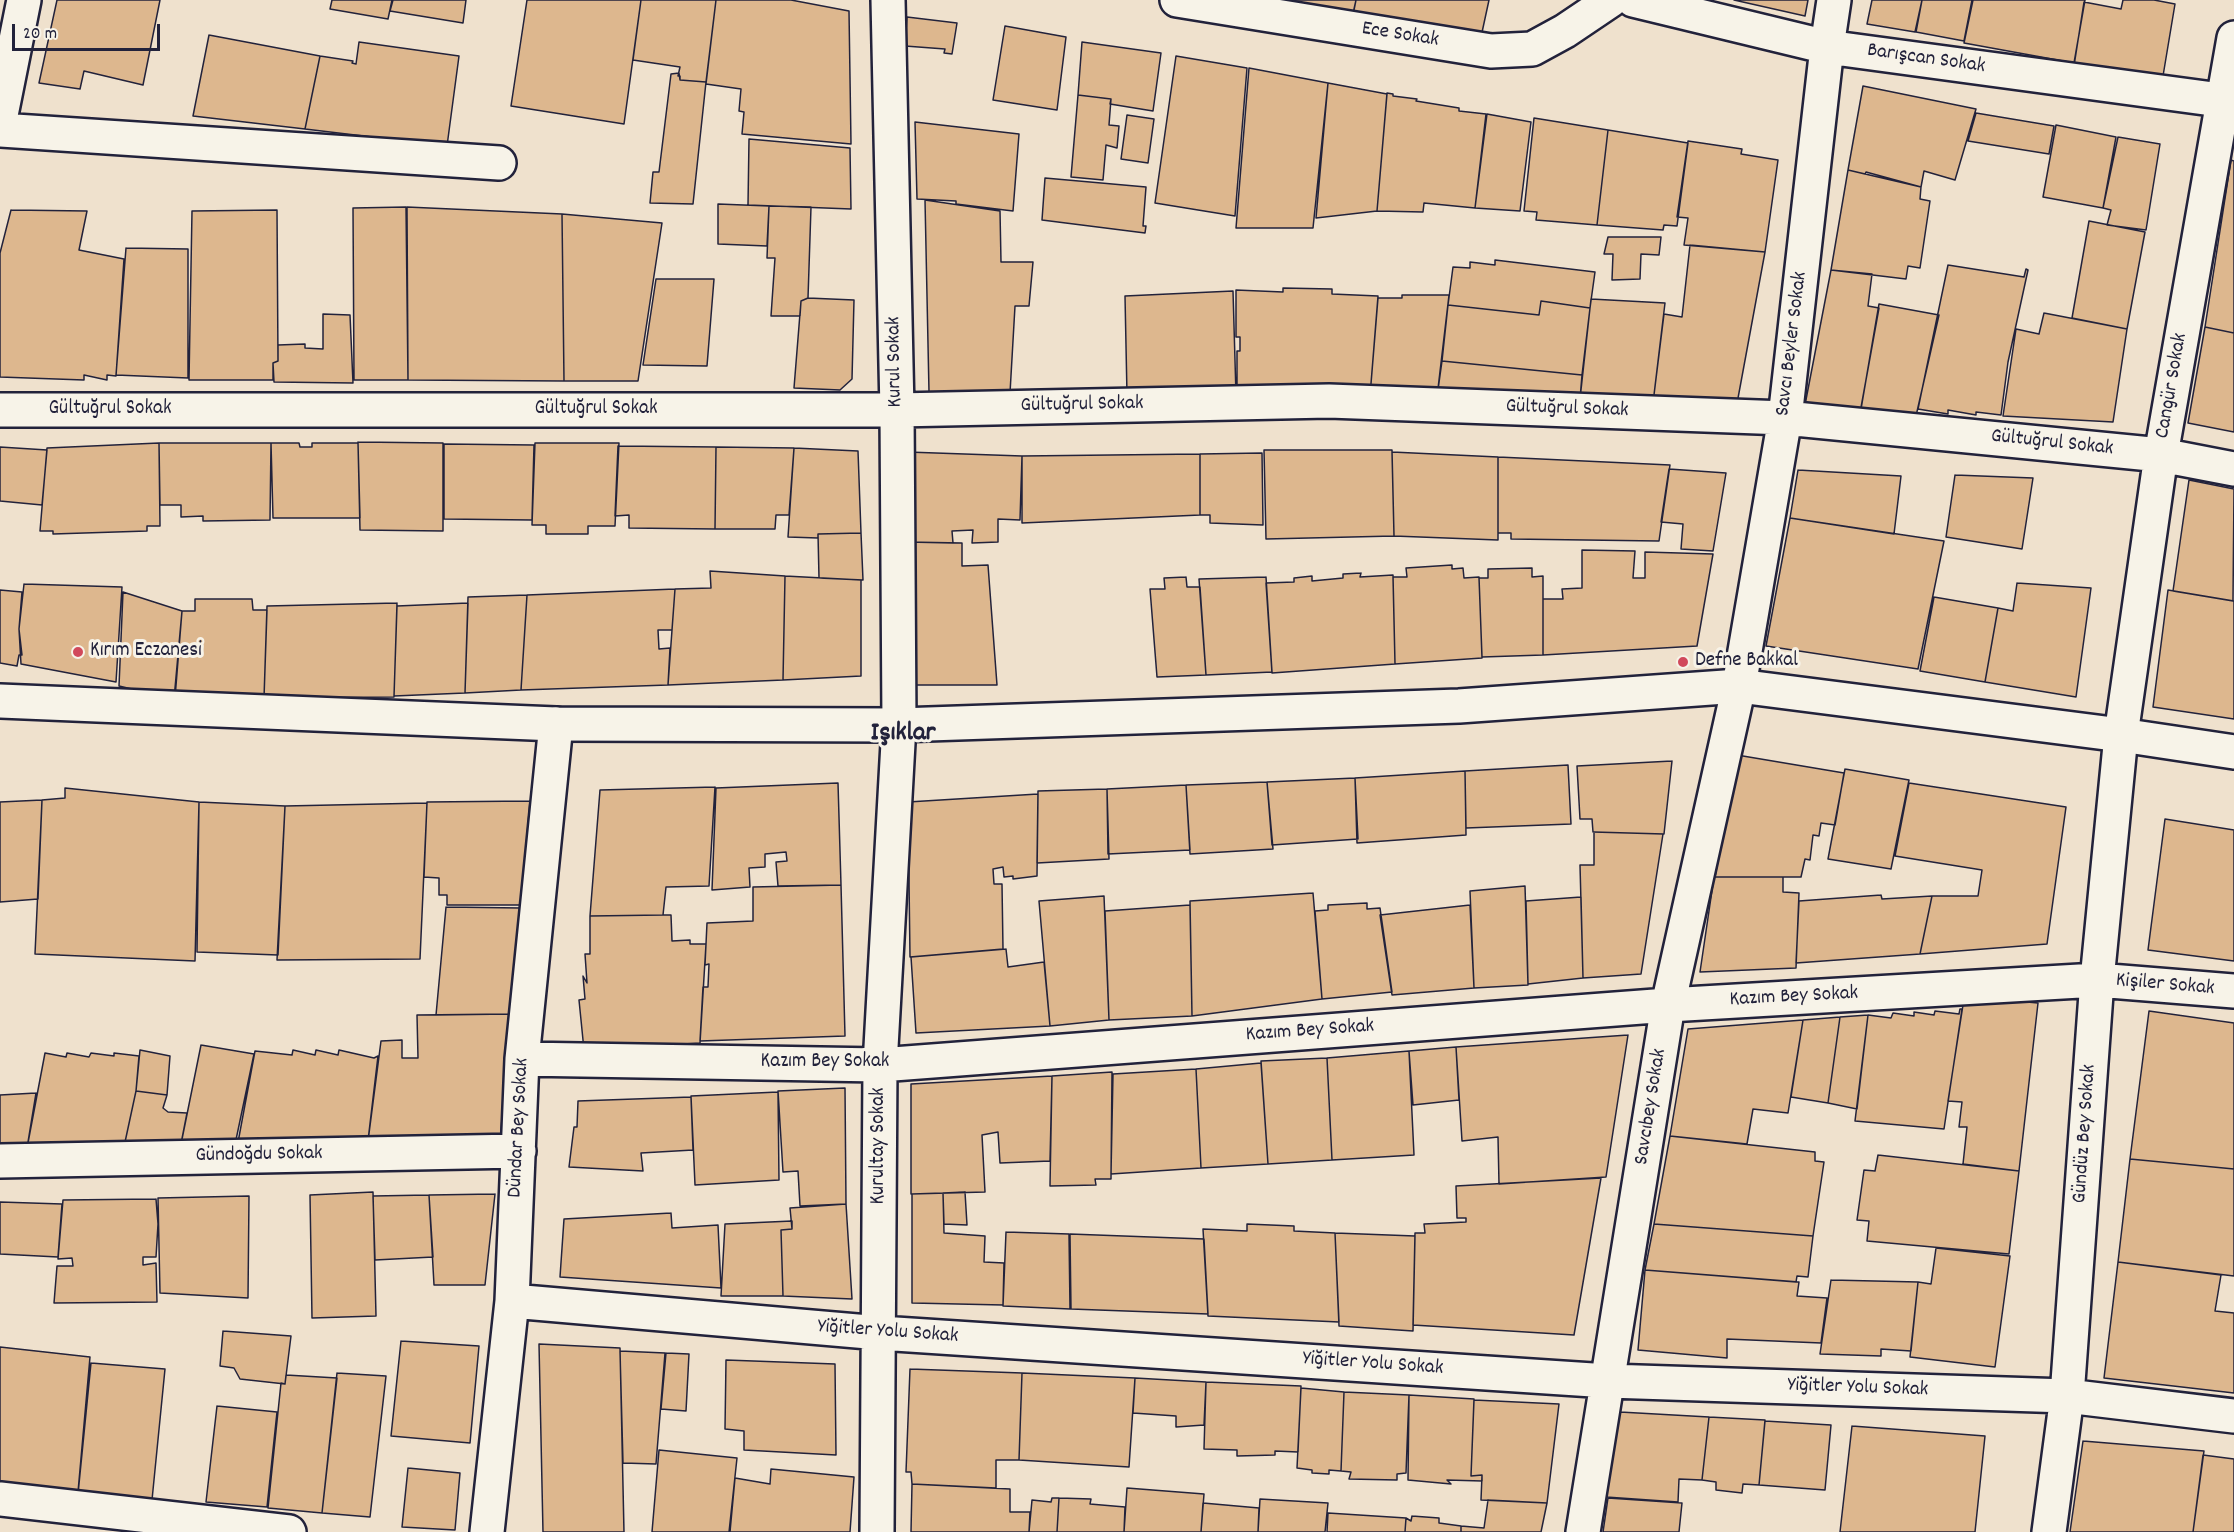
<!DOCTYPE html>
<meta charset="utf-8">
<style>
body{margin:0}
#map{position:relative;width:2234px;height:1532px;overflow:hidden;background:#efe1cd;font-family:Dekko,sans-serif}
canvas{display:block}
.scale{position:absolute;left:12px;top:24px;width:148px;height:27px;box-sizing:border-box;border:3px solid #22223b;border-top:0;padding-left:8px;font-size:18px;line-height:21px;white-space:nowrap;color:#22223b;-webkit-text-stroke:4px #f7f3e8;paint-order:stroke}
</style>
<div id="map">
<canvas width="2234" height="1532"></canvas>
<div class="scale">20 m</div>
</div>
<script>
const g = document.querySelector('canvas').getContext('2d');
g.lineJoin = 'round';
function paint(path, color) { g.fillStyle = color; g.fill(path, 'evenodd'); }
const shape = rows => new Path2D(rows.map(r => 'M' + r).join(''));
function trace(path, color, width, dash) { g.strokeStyle = color; g.lineWidth = width; g.lineCap = dash ? 'butt' : 'round'; g.setLineDash(dash || []); g.stroke(path); }
function label(font, color, halo, rows, align = 'center') {
  g.font = font + ' Dekko,sans-serif'; g.lineWidth = 6; g.setLineDash([]); g.textBaseline = 'middle'; g.strokeStyle = halo; g.fillStyle = color; for (const [text, x, y, turn = 0] of rows) {
    g.save(); g.translate(x, y); g.rotate((+turn || 0) * Math.PI / 180); g.textAlign = isNaN(turn) ? turn : align; if (halo) g.strokeText(text, 0, 0); g.fillText(text, 0, 0); g.restore();
  }
}
const building = shape([
 [57,0,160,0,143,85,84,71,80,89,39,83,57,0],
 [332,0,392,0,388,19,330,9,332,0],
 [393,0,466,0,463,23,390,11,393,0],
 [527,0,641,0,624,124,511,106,527,0],
 [641,0,716,0,706,82,680,80,680,76,678,76,680,67,633,60,641,0],
 [716,0,791,0,849,11,851,144,742,134,744,112,739,111,741,89,706,84,716,0],
 [1248,0,1356,0,1352,18,1248,0],
 [1356,0,1489,0,1481,37,1353,15,1356,0],
 [1734,0,1808,0,1805,16,1734,0],
 [1872,0,1922,0,1915,32,1867,24,1872,0],
 [1922,0,1972,0,1964,41,1916,32,1922,0],
 [1973,0,2085,0,2074,63,1964,43,1973,0],
 [2123,0,2154,0,2175,4,2162,82,2074,66,2084,2,2121,9,2123,0],
 [907,17,957,23,952,54,944,53,945,49,905,46,907,17],
 [1005,26,1066,37,1057,110,993,100,1005,26],
 [209,35,320,56,305,129,193,116,209,35],
 [359,42,459,56,447,146,305,129,320,56,353,61,352,63,356,64,359,42],
 [1082,42,1161,53,1153,111,1110,104,1111,99,1078,95,1082,42],
 [1176,56,1247,68,1235,216,1155,203,1176,56],
 [1249,68,1328,83,1313,228,1236,228,1249,68],
 [679,73,680,80,706,82,693,204,650,203,653,172,659,172,671,74,679,73],
 [1328,83,1387,94,1377,211,1316,218,1328,83],
 [1863,86,1976,109,1955,180,1924,171,1921,187,1866,172,1865,174,1848,170,1863,86],
 [1387,93,1393,94,1393,96,1417,99,1416,101,1459,108,1459,111,1486,114,1475,208,1424,203,1423,212,1377,211,1387,93],
 [1078,95,1111,99,1109,125,1119,126,1117,148,1106,145,1103,180,1071,177,1078,95],
 [1976,113,2054,126,2049,154,1968,141,1976,113],
 [1487,114,1531,122,1520,211,1475,208,1487,114],
 [1127,115,1154,119,1148,163,1121,159,1127,115],
 [1534,118,1608,130,1597,225,1536,220,1537,212,1524,211,1534,118],
 [915,122,1019,134,1013,211,956,204,956,201,917,199,915,122],
 [2056,125,2116,137,2103,208,2043,197,2056,125],
 [1608,130,1688,143,1677,226,1664,225,1663,230,1597,225,1608,130],
 [2118,137,2160,144,2146,230,2107,225,2111,210,2103,208,2118,137],
 [749,139,850,148,851,209,748,205,749,139],
 [1688,141,1742,149,1741,154,1778,160,1765,252,1684,245,1688,218,1677,217,1688,141],
 [2231,160,2234,161,2234,333,2205,327,2231,160],
 [1848,170,1921,187,1920,199,1930,201,1920,268,1908,266,1906,279,1831,270,1848,170],
 [1045,178,1146,187,1143,226,1146,226,1145,233,1042,220,1045,178],
 [925,200,1000,211,1001,262,1033,262,1029,306,1015,306,1010,393,929,392,925,200],
 [718,204,769,206,767,246,718,244,718,204],
 [769,206,811,207,808,298,801,301,800,316,771,316,775,258,767,258,769,206],
 [406,207,408,380,354,380,353,208,406,207],
 [407,207,562,214,564,381,408,380,407,207],
 [11,210,87,211,79,250,124,259,116,376,107,375,107,380,84,375,84,380,0,377,0,253,11,210],
 [277,210,278,361,273,363,273,380,189,380,192,211,277,210],
 [562,214,662,223,638,381,564,381,562,214],
 [2089,221,2145,232,2127,329,2072,318,2089,221],
 [1608,237,1661,237,1659,255,1641,254,1640,279,1612,280,1613,254,1604,254,1608,237],
 [1690,245,1765,252,1736,409,1653,403,1664,314,1682,317,1690,245],
 [126,248,188,249,188,378,116,375,126,248],
 [1495,260,1595,272,1590,308,1541,301,1539,315,1448,305,1453,267,1470,268,1470,262,1495,265,1495,260],
 [1948,265,2024,277,2026,269,2028,270,2008,362,2001,415,1976,412,1976,415,1948,410,1948,414,1918,409,1948,265],
 [1831,270,1872,274,1868,306,1879,308,1860,413,1804,410,1831,270],
 [656,279,714,279,707,366,643,365,656,279],
 [1283,288,1332,289,1332,294,1378,296,1370,396,1237,390,1237,351,1240,351,1240,337,1236,337,1236,290,1283,292,1283,288],
 [1233,291,1236,395,1127,395,1125,296,1233,291],
 [1402,295,1449,295,1437,397,1370,396,1378,298,1402,298,1402,295],
 [808,298,854,300,852,379,840,390,794,388,801,301,808,298],
 [1591,299,1665,303,1653,403,1580,399,1591,299],
 [1541,301,1590,308,1582,375,1442,361,1448,305,1539,315,1541,301],
 [1879,304,1939,315,1916,416,1861,409,1879,304],
 [2044,313,2127,329,2113,422,2003,416,2016,329,2039,334,2044,313],
 [323,314,350,315,353,383,274,382,273,363,278,361,278,345,305,344,305,348,323,349,323,314],
 [2205,327,2234,333,2234,432,2188,423,2205,327],
 [1442,361,1582,375,1580,399,1437,397,1442,361],
 [358,442,443,443,443,531,360,530,358,442],
 [159,443,271,443,270,520,203,521,203,516,181,517,181,505,160,505,159,443],
 [159,443,160,526,147,526,147,531,53,534,53,531,40,531,47,448,159,443],
 [271,443,299,443,300,447,312,447,312,443,358,443,360,518,273,518,271,443],
 [535,443,619,443,615,526,588,526,588,534,546,534,546,525,532,525,535,443],
 [444,444,534,445,532,520,444,519,444,444],
 [618,446,716,447,715,529,629,528,629,515,615,516,618,446],
 [0,447,47,450,42,505,0,501,0,447],
 [716,447,794,448,789,515,776,515,775,529,715,529,716,447],
 [794,448,858,451,861,533,818,534,818,538,788,537,794,448],
 [1264,450,1392,450,1394,536,1266,539,1264,450],
 [907,452,1022,456,1020,520,998,519,998,542,972,543,973,530,952,531,953,543,907,542,907,452],
 [1392,452,1498,457,1498,540,1394,536,1392,452],
 [1262,453,1263,525,1210,523,1210,515,1200,515,1200,454,1262,453],
 [1200,454,1200,515,1022,523,1022,456,1200,454],
 [1498,457,1670,465,1659,541,1511,539,1511,533,1498,533,1498,457],
 [1669,469,1726,473,1713,551,1681,549,1683,524,1661,522,1669,469],
 [1798,470,1901,476,1894,534,1790,518,1798,470],
 [1955,475,2033,478,2022,549,1946,537,1955,475],
 [2189,480,2234,489,2233,601,2173,591,2189,480],
 [1790,518,1944,541,1918,669,1766,646,1790,518],
 [861,533,863,580,819,578,818,534,861,533],
 [907,542,962,543,962,566,988,565,997,685,907,685,907,542],
 [1582,550,1635,551,1633,578,1645,578,1645,552,1713,554,1697,646,1543,655,1543,599,1563,599,1562,589,1582,588,1582,550],
 [1452,565,1452,569,1463,568,1464,578,1479,577,1482,658,1395,664,1393,577,1407,577,1406,568,1452,565],
 [1532,568,1532,577,1543,576,1543,655,1482,657,1479,578,1488,578,1488,569,1532,568],
 [710,571,785,576,783,680,668,685,675,589,711,588,710,571],
 [1361,573,1360,577,1393,575,1395,664,1272,673,1266,583,1294,582,1294,578,1312,576,1312,581,1343,578,1343,574,1361,573],
 [785,576,861,580,861,676,783,680,785,576],
 [1186,577,1187,587,1200,587,1206,675,1157,677,1150,589,1165,589,1164,578,1186,577],
 [1266,577,1272,672,1206,675,1199,579,1266,577],
 [2017,583,2091,588,2076,697,1985,682,1998,608,2013,611,2017,583],
 [24,584,122,587,116,682,21,664,19,629,24,584],
 [675,589,672,630,658,630,659,649,670,648,668,685,521,690,527,595,675,589],
 [0,590,22,592,19,629,22,655,19,655,17,666,0,663,0,590],
 [2168,590,2234,601,2234,719,2153,707,2168,590],
 [123,592,182,611,174,699,119,686,123,592],
 [527,595,521,690,465,693,468,597,527,595],
 [1934,597,1998,608,1985,682,1920,671,1934,597],
 [195,599,252,599,253,610,267,610,264,698,175,698,182,611,195,611,195,599],
 [397,603,394,697,264,698,267,606,397,603],
 [468,603,465,693,394,696,397,606,468,603],
 [1737,755,1844,773,1835,825,1821,823,1819,836,1813,835,1810,860,1805,859,1801,877,1715,877,1737,755],
 [1672,761,1664,834,1593,832,1592,819,1580,819,1577,766,1672,761],
 [1568,765,1571,824,1466,828,1465,771,1568,765],
 [1845,769,1909,780,1891,869,1828,859,1845,769],
 [1465,771,1466,835,1357,843,1355,778,1465,771],
 [1355,778,1358,839,1272,845,1267,782,1355,778],
 [1267,782,1273,849,1190,854,1186,785,1267,782],
 [838,783,841,885,778,886,776,862,787,861,786,852,765,854,765,867,749,868,750,887,712,890,716,788,838,783],
 [1909,783,2066,807,2047,944,1920,954,1932,896,1978,896,1982,870,1895,856,1909,783],
 [1186,785,1190,850,1108,854,1107,789,1186,785],
 [715,787,709,886,666,887,663,915,590,916,600,790,715,787],
 [65,788,199,802,195,961,35,954,42,800,65,798,65,788],
 [1107,789,1109,859,1037,863,1038,791,1107,789],
 [1038,794,1037,876,1013,879,1013,876,1004,877,1003,867,993,869,994,884,1002,884,1003,949,910,957,908,802,1038,794],
 [42,800,38,899,0,902,0,802,42,800],
 [530,801,521,905,447,905,447,895,439,895,439,878,424,877,427,802,530,801],
 [199,802,285,806,278,955,197,952,199,802],
 [427,803,420,959,277,960,285,806,427,803],
 [2165,819,2234,830,2234,961,2148,950,2165,819],
 [1594,832,1663,834,1641,974,1583,978,1580,865,1594,865,1594,832],
 [1714,877,1783,877,1783,892,1799,893,1796,968,1700,972,1714,877],
 [841,885,845,1036,700,1041,703,987,708,987,709,964,705,965,707,923,753,921,753,887,841,885],
 [1525,886,1528,985,1474,988,1470,891,1525,886],
 [1313,893,1322,999,1192,1016,1190,901,1313,893],
 [1881,895,1882,899,1932,896,1920,954,1796,963,1799,901,1881,895],
 [1104,896,1109,1020,1050,1026,1039,901,1104,896],
 [1581,897,1583,978,1528,984,1526,901,1581,897],
 [1367,903,1367,909,1380,908,1392,992,1322,999,1315,911,1328,910,1328,905,1367,903],
 [1190,905,1192,1016,1109,1020,1105,911,1190,905],
 [1470,905,1474,988,1392,995,1380,915,1470,905],
 [446,907,521,908,510,1014,436,1015,446,907],
 [663,915,671,915,672,941,690,940,690,944,706,944,700,1043,584,1050,579,1000,585,999,583,976,587,983,585,954,590,954,590,916,663,915],
 [1006,949,1008,967,1044,962,1050,1026,916,1033,911,957,1006,949],
 [2005,1000,2038,1003,2019,1171,1963,1164,1967,1127,1959,1127,1962,1102,1948,1101,1963,1005,2005,1000],
 [1960,1009,1962,1009,1944,1129,1855,1121,1868,1015,1891,1018,1893,1013,1914,1016,1914,1012,1934,1015,1935,1011,1959,1014,1960,1009],
 [2149,1011,2234,1023,2234,1169,2130,1159,2149,1011],
 [510,1014,500,1144,367,1149,381,1041,402,1040,402,1058,418,1058,417,1015,510,1014],
 [1868,1015,1857,1109,1828,1103,1840,1017,1868,1015],
 [1840,1017,1828,1103,1791,1097,1803,1020,1840,1017],
 [1803,1020,1788,1113,1753,1109,1747,1144,1670,1136,1688,1029,1803,1020],
 [1628,1035,1606,1177,1499,1184,1498,1137,1462,1141,1456,1047,1628,1035],
 [201,1045,254,1054,233,1154,179,1154,201,1045],
 [1456,1047,1459,1100,1413,1105,1409,1051,1456,1047],
 [140,1050,170,1056,167,1095,136,1091,140,1050],
 [293,1050,315,1055,316,1050,338,1055,339,1050,374,1058,378,1056,367,1149,236,1153,255,1051,292,1055,293,1050],
 [1409,1051,1414,1155,1332,1160,1327,1058,1409,1051],
 [45,1053,66,1057,67,1053,89,1057,91,1053,114,1056,114,1053,139,1056,136,1091,122,1156,27,1148,45,1053],
 [1327,1058,1332,1160,1268,1164,1261,1061,1327,1058],
 [1261,1063,1268,1164,1201,1168,1196,1069,1261,1063],
 [1196,1069,1201,1168,1111,1174,1113,1074,1196,1069],
 [1112,1072,1111,1179,1095,1179,1096,1185,1050,1186,1052,1076,1112,1072],
 [1052,1076,1050,1161,1000,1163,998,1132,982,1135,985,1192,911,1194,911,1084,1052,1076],
 [845,1088,846,1204,800,1206,798,1171,783,1172,778,1091,845,1088],
 [136,1091,167,1095,163,1108,168,1112,187,1113,179,1154,122,1156,136,1091],
 [778,1092,779,1180,695,1185,691,1096,778,1092],
 [36,1093,27,1148,0,1155,0,1095,36,1093],
 [691,1097,693,1150,641,1153,643,1171,569,1167,574,1127,577,1127,578,1101,691,1097],
 [1670,1136,1815,1152,1815,1161,1824,1162,1813,1236,1654,1224,1670,1136],
 [1878,1155,2019,1171,2009,1254,1867,1241,1869,1221,1857,1220,1864,1170,1875,1171,1878,1155],
 [2130,1159,2234,1169,2234,1276,2118,1262,2130,1159],
 [1601,1178,1574,1335,1413,1325,1415,1233,1425,1233,1424,1224,1466,1222,1466,1218,1457,1218,1456,1186,1601,1178],
 [373,1192,376,1316,312,1318,310,1195,373,1192],
 [965,1192,967,1225,944,1224,943,1193,965,1192],
 [943,1193,944,1233,985,1236,984,1262,1004,1263,1003,1305,912,1303,912,1194,943,1193],
 [495,1194,485,1285,434,1285,429,1195,495,1194],
 [429,1195,433,1257,375,1260,373,1196,429,1195],
 [249,1196,248,1298,160,1293,158,1198,249,1196],
 [156,1199,158,1224,156,1257,143,1257,143,1265,156,1263,157,1302,54,1303,57,1266,73,1266,72,1258,58,1259,63,1200,156,1199],
 [0,1202,62,1204,58,1257,0,1254,0,1202],
 [846,1204,852,1299,783,1296,781,1230,792,1229,790,1208,846,1204],
 [671,1213,672,1228,718,1225,721,1288,560,1277,564,1219,671,1213],
 [792,1221,792,1229,781,1230,783,1296,721,1296,725,1224,792,1221],
 [1247,1224,1294,1226,1294,1231,1335,1233,1339,1322,1208,1316,1203,1229,1247,1231,1247,1224],
 [1654,1224,1813,1236,1808,1277,1797,1276,1796,1282,1645,1270,1654,1224],
 [1006,1232,1069,1234,1070,1309,1003,1306,1006,1232],
 [1335,1233,1415,1236,1413,1331,1339,1326,1335,1233],
 [1070,1234,1204,1239,1208,1314,1071,1309,1070,1234],
 [1936,1248,2010,1256,1995,1367,1910,1357,1918,1282,1931,1284,1936,1248],
 [2118,1262,2221,1275,2215,1311,2234,1313,2234,1393,2104,1378,2118,1262],
 [1645,1270,1799,1282,1797,1296,1827,1298,1821,1343,1727,1339,1727,1358,1638,1350,1645,1270],
 [1831,1280,1918,1282,1911,1351,1881,1349,1881,1356,1820,1354,1831,1280],
 [223,1331,291,1336,285,1384,240,1379,234,1368,220,1366,223,1331],
 [401,1341,479,1346,470,1443,391,1436,401,1341],
 [539,1344,620,1348,624,1532,543,1532,539,1344],
 [0,1347,90,1357,78,1492,0,1485,0,1347],
 [620,1351,665,1353,656,1464,623,1463,620,1351],
 [666,1353,689,1354,686,1411,661,1409,666,1353],
 [726,1360,835,1364,836,1455,744,1450,744,1431,725,1429,726,1360],
 [91,1363,165,1369,152,1500,78,1494,91,1363],
 [910,1369,1022,1373,1019,1460,996,1460,996,1488,912,1484,911,1472,906,1472,910,1369],
 [337,1373,386,1376,370,1517,322,1513,337,1373],
 [1022,1373,1135,1378,1129,1467,1019,1460,1022,1373],
 [286,1375,337,1378,322,1513,268,1508,281,1383,285,1384,286,1375],
 [1135,1378,1206,1382,1204,1425,1176,1427,1176,1416,1133,1413,1135,1378],
 [1206,1382,1301,1386,1298,1452,1275,1451,1275,1455,1237,1456,1237,1450,1204,1449,1206,1382],
 [1301,1388,1344,1392,1341,1471,1329,1470,1329,1474,1312,1473,1312,1470,1297,1468,1301,1388],
 [1344,1392,1409,1395,1406,1473,1397,1474,1397,1480,1349,1479,1351,1472,1341,1471,1344,1392],
 [1409,1395,1474,1399,1471,1476,1482,1475,1482,1481,1447,1480,1451,1484,1408,1480,1409,1395],
 [1474,1400,1559,1404,1547,1503,1481,1500,1482,1475,1471,1476,1474,1400],
 [217,1406,277,1412,267,1507,206,1502,217,1406],
 [1620,1412,1709,1417,1702,1480,1679,1479,1678,1502,1606,1497,1620,1412],
 [1709,1417,1765,1420,1759,1485,1743,1484,1742,1493,1716,1490,1716,1482,1702,1480,1709,1417],
 [1765,1421,1831,1425,1825,1490,1759,1485,1765,1421],
 [1852,1426,1985,1436,1975,1532,1840,1532,1852,1426],
 [2083,1441,2204,1451,2193,1532,2070,1532,2083,1441],
 [659,1450,737,1458,729,1532,652,1532,659,1450],
 [2203,1455,2234,1459,2234,1532,2193,1532,2203,1455],
 [408,1468,460,1473,455,1530,402,1527,408,1468],
 [771,1469,854,1477,850,1532,730,1532,735,1478,770,1484,771,1469],
 [912,1484,1010,1489,1010,1512,1030,1512,1029,1532,911,1532,912,1484],
 [1127,1488,1204,1494,1201,1532,1124,1532,1127,1488],
 [1052,1498,1059,1498,1057,1532,1029,1532,1032,1500,1051,1502,1052,1498],
 [1059,1498,1091,1499,1090,1504,1125,1507,1124,1532,1057,1532,1059,1498],
 [1608,1498,1682,1503,1679,1532,1603,1532,1608,1498],
 [1260,1499,1328,1503,1325,1532,1258,1532,1260,1499],
 [1488,1500,1547,1503,1541,1532,1461,1532,1461,1526,1484,1528,1488,1500],
 [1203,1503,1259,1508,1258,1532,1201,1532,1203,1503],
 [1328,1513,1406,1518,1405,1532,1327,1532,1328,1513],
 [1412,1516,1439,1518,1439,1523,1461,1526,1461,1532,1405,1532,1406,1518,1411,1521,1412,1516]
]);
paint(building, '#ddb78e');
trace(building, '#22223b', 1.5);
const street = shape([
 [1177,0,1491,51,1532,49,1565,31,1611,0],
 [1633,0,1827,47,2234,102],
 [0,120,24,0],
 [0,130,499,163],
 [0,410,897,410,1329,401,1785,418,2161,455,2234,469],
 [522,1059,880,1065,1668,1005,2097,980,2234,991],
 [0,1161,519,1151],
 [512,1301,880,1333,1608,1381,2067,1396,2234,1416],
 [0,1499,289,1532],
 [487,1532,512,1301,522,1059,556,724],
 [877,1532,880,1065,899,725,897,410,888,0],
 [1583,1532,1668,1005,1739,686,1785,418,1827,47,1834,0],
 [2049,1532,2067,1396,2097,980,2121,735,2161,455,2234,38]
]);
const secondary = shape([
 [0,701,556,724,899,725,1459,706,1739,686,2121,735,2234,752]
]);
trace(street, '#22223b', 38);
trace(secondary, '#22223b', 38);
trace(street, '#f7f3e8', 33);
trace(secondary, '#f7f3e8', 33);
for (const [x, y, r, color] of [
 [78,652,6,"#d1495b"],
 [1683,662,6,"#d1495b"]
]) { const dot = new Path2D(); dot.arc(x, y, r, 0, 2 * Math.PI); g.fillStyle = color; g.fill(dot); trace(dot, '#f7f3e8', 2); }
label('21px', '#22223b', '#f7f3e8', [
 ["Ece Sokak",1400,36,9],
 ["Barışcan Sokak",1926,60,8],
 ["Savcı Beyler Sokak",1793,344,-83],
 ["Kurul Sokak",896,362,-91],
 ["Cangür Sokak",2173,386,-80],
 ["Gültuğrul Sokak",1082,406,-1],
 ["Gültuğrul Sokak",110,410],
 ["Gültuğrul Sokak",596,410],
 ["Gültuğrul Sokak",1567,410,2],
 ["Gültuğrul Sokak",2052,444,6],
 ["Kişiler Sokak",2165,986,5],
 ["Kazım Bey Sokak",1794,998,-3],
 ["Kazım Bey Sokak",1310,1032,-4],
 ["Kazım Bey Sokak",825,1063],
 ["Savcıbey Sokak",1652,1107,-81],
 ["Dündar Bey Sokak",520,1128,-87],
 ["Gündüz Bey Sokak",2086,1134,-86],
 ["Kurultay Sokak",880,1146,-90],
 ["Gündoğdu Sokak",259,1156,-1],
 ["Yiğitler Yolu Sokak",888,1333,4],
 ["Yiğitler Yolu Sokak",1373,1365,4],
 ["Yiğitler Yolu Sokak",1858,1389,2]
]);
label('21px', '#22223b', '#f7f3e8', [
 ["Kırım Eczanesi",90,652],
 ["Defne Bakkal",1695,662]
], 'left');
label('bold 27px', '#22223b', '#f7f3e8', [
 ["Işıklar",903,735]
]);
</script>
